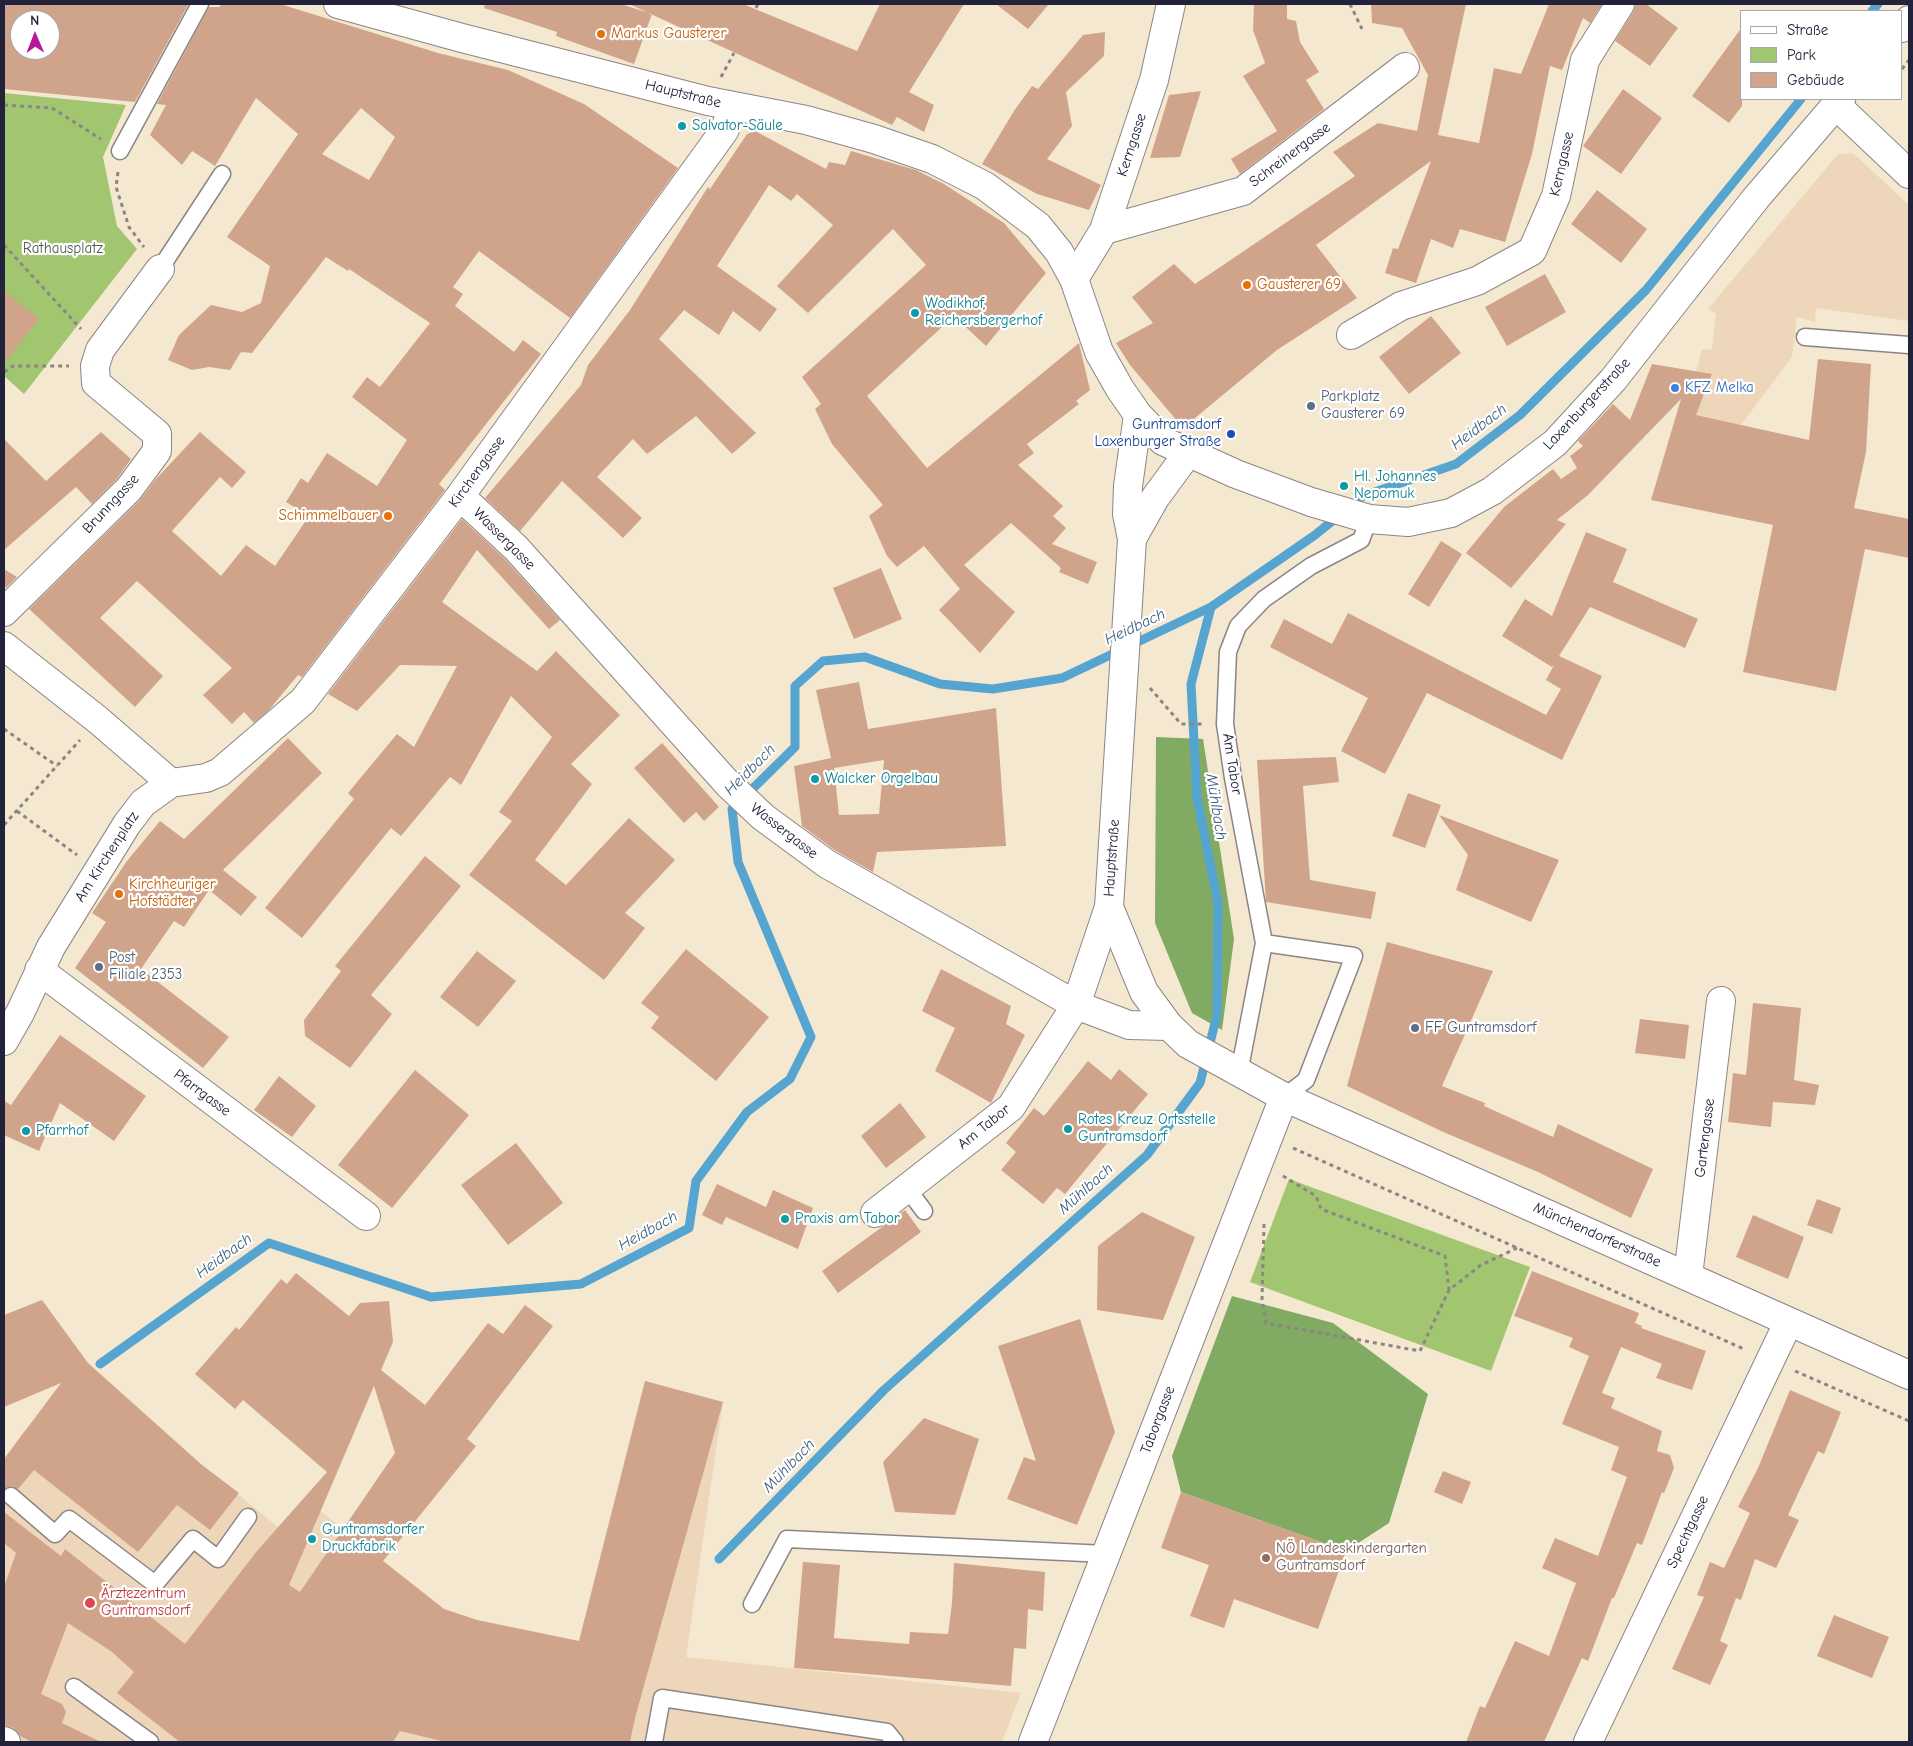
<!DOCTYPE html>
<meta charset="utf-8">
<style>
body{margin:0}
#map{position:relative;width:1913px;height:1746px;overflow:hidden;background:#f5e8d1;font-family:"Comic Neue",sans-serif}
canvas{display:block}
.frame{position:absolute;inset:0;border:5px solid #22223b;pointer-events:none}
.legend{position:absolute;left:1740px;top:10px;width:162px;height:90px;box-sizing:border-box;background:#fff;border:1px solid #a7a7b1;margin:0;padding:6px 9px;list-style:none;font-size:15px;color:#22223b}
.legend li{display:flex;align-items:center;gap:10px;height:25px}
.legend b{width:25px;border:1px solid #a7a7b1}
.north{position:absolute;left:10px;top:10px;width:50px;height:50px;box-sizing:border-box;background:#fff;border:1px solid #a7a7b1;border-radius:50%;rotate:359deg;font-size:14px;font-weight:700;line-height:20px;text-align:center;color:#22223b}
.north::after{content:'';display:block;margin:auto;width:18px;height:22px;background:#b5179e;clip-path:polygon(50% 0,100% 100%,50% 72%,0 100%)}
</style>
<div id="map">
<canvas width="1913" height="1746"></canvas>
<div class="frame"></div>
<ul class="legend">
<li><b style="height:6px;background:#fff"></b>Straße</li>
<li><b style="height:14px;background:#a2c56f"></b>Park</li>
<li><b style="height:14px;background:#d0a48a"></b>Gebäude</li>
</ul>
<div class="north">N</div>
</div>
<script>
const g = document.querySelector('canvas').getContext('2d');
g.lineJoin = 'round';
function paint(path, color) { g.fillStyle = color; g.fill(path, 'evenodd'); }
const shape = rows => new Path2D(rows.map(r => 'M' + r).join(''));
function trace(path, color, width, dash) { g.strokeStyle = color; g.lineWidth = width; g.lineCap = dash ? 'butt' : 'round'; g.setLineDash(dash || []); g.stroke(path); }
function label(font, color, halo, rows, align = 'center') {
  g.font = font + ' "Comic Neue",sans-serif'; g.lineWidth = 4.5; g.setLineDash([]); g.textBaseline = 'middle'; g.strokeStyle = halo; g.fillStyle = color; for (const [text, x, y, turn = 0] of rows) {
    g.save(); g.translate(x, y); g.rotate((+turn || 0) * Math.PI / 180); g.textAlign = isNaN(turn) ? turn : align; if (halo) g.strokeText(text, 0, 0); g.fillText(text, 0, 0); g.restore();
  }
}
paint(shape([
 [1853,153,1909,205,1909,321,1816,308,1815,322,1797,317,1792,357,1741,425,1696,415,1712,375,1696,372,1702,349,1712,350,1716,314,1708,309,1838,154],
 [645,1381,723,1402,686,1657,1021,1693,1002,1742,4,1741,4,1459,25,1430,49,1408,202,1465,278,1527,304,1498,444,1609,477,1620,579,1641]
]), '#eed6bb');
paint(shape([
 [4,93,126,105,103,157,117,226,137,249,24,394,4,376],
 [1289,1179,1530,1267,1491,1371,1250,1282]
]), '#a2c56f');
paint(shape([
 [1156,737,1203,739,1234,939,1222,1030,1192,1013,1155,923],
 [1232,1296,1333,1323,1428,1394,1389,1523,1346,1551,1181,1492,1172,1456]
]), '#81aa62');
trace(shape([
 [1872,11,1878,4],
 [100,1364,269,1243,431,1297,581,1284,689,1228,696,1181,747,1112,790,1079,811,1037,738,862,732,809,795,747,795,686,823,661,865,657,940,684,993,689,1062,678,1211,607,1315,535,1363,496,1456,464,1520,415,1646,290,1801,99],
 [719,1559,884,1390,1147,1155,1200,1083,1217,1015,1218,903,1197,798,1191,684,1211,607]
]), '#56a5d0', 9);
paint(shape([
 [4,4,174,4,188,5,135,102,4,89],
 [20,20,50,20,50,50,20,50],
 [222,4,280,4,438,53,508,70,584,104,678,168,570,318,479,251,453,287,463,294,455,306,514,352,523,340,541,354,439,484,445,490,302,677,298,675,269,710,254,723,244,712,232,724,203,695,232,668,137,581,100,618,163,676,135,707,29,609,140,500,155,480,200,432,246,472,232,488,220,477,172,531,221,576,246,545,275,566,309,516,286,502,301,478,308,483,327,453,377,486,407,440,352,397,367,377,380,387,430,323,349,269,348,271,326,257,252,353,241,352,230,370,209,367,192,370,168,360,179,335,211,305,242,312,261,303,270,266,227,237,298,134,256,98,215,166,192,151,182,165,150,135,166,105,157,104,209,7,219,7],
 [361,108,395,137,369,180,322,154],
 [485,4,621,4,652,14,634,64,556,36,557,32,484,8],
 [629,4,743,4,857,51,880,4,964,4,909,92,934,105,924,132,897,117,892,125],
 [996,4,1049,4,1028,29],
 [1254,4,1287,4,1287,19,1296,21,1300,42,1319,72,1306,80,1324,109,1240,174,1231,159,1277,131,1243,76,1265,63,1253,30],
 [1371,4,1466,4,1438,135,1479,143,1494,68,1521,74,1549,4,1602,4,1590,23,1583,18,1562,70,1550,66,1532,154,1505,242,1460,229,1453,248,1431,239,1416,283,1385,273,1393,248,1398,249,1431,161,1316,245,1357,298,1277,350,1183,428,1130,365,1116,343,1153,323,1132,297,1174,264,1195,284,1355,176,1333,152,1378,123,1417,131,1428,75,1402,28,1372,23],
 [1636,4,1646,4,1678,28,1650,66,1615,41,1633,12],
 [1742,27,1742,106,1729,123,1692,96],
 [1105,32,1104,56,1066,92,1072,126,1047,159,1101,185,1089,210,1037,194,982,164,1014,111,1032,86,1038,89,1083,35],
 [1623,89,1662,118,1621,174,1583,146],
 [1201,91,1180,157,1150,158,1169,95],
 [755,131,826,169,829,162,845,165,851,151,916,170,944,184,1004,223,1046,273,986,346,954,316,867,396,927,468,1079,343,1090,390,1076,401,1079,404,1027,444,1034,453,1018,465,1063,506,1053,516,1066,528,1052,544,1097,562,1088,584,1059,572,1061,568,1011,523,964,565,1015,612,980,653,939,610,960,589,924,546,897,567,887,556,869,516,883,505,832,444,815,409,821,404,802,377,926,265,893,229,808,313,777,286,833,225,797,194,791,201,769,185,717,266,777,309,760,332,733,311,719,335,684,310,659,339,756,433,732,454,696,416,647,454,633,439,597,477,642,518,623,538,562,481,520,531,485,498,581,385,588,365,630,310,708,187,710,189,747,134],
 [1597,190,1647,229,1621,263,1571,224],
 [1545,274,1566,312,1507,346,1485,307],
 [4,291,39,319,4,363],
 [1431,316,1461,353,1409,394,1379,357],
 [1818,359,1871,364,1866,452,1854,508,1909,519,1909,558,1865,549,1836,691,1743,672,1773,525,1651,500,1681,399,1588,495,1557,520,1566,524,1511,588,1466,553,1504,507,1553,469,1561,479,1577,468,1570,456,1583,446,1578,441,1613,404,1630,420,1652,364,1712,374,1696,415,1809,440],
 [101,432,131,459,117,479,92,504,76,487,4,550,4,439,46,481],
 [462,519,505,559,560,620,549,629,477,550,442,602,537,671,556,651,620,715,571,764,592,784,535,860,566,885,629,818,675,860,625,913,645,928,604,980,469,875,512,821,499,812,552,737,511,696,461,785,450,777,401,836,391,828,302,938,265,908,354,799,348,793,397,734,414,747,457,666,400,665,357,711,328,694],
 [1586,532,1627,549,1613,582,1698,619,1685,648,1590,607,1559,656,1602,676,1562,760,1427,693,1385,774,1341,751,1368,698,1270,647,1284,619,1332,644,1348,613,1546,715,1561,689,1546,680,1554,665,1552,667,1502,636,1525,599,1552,616],
 [1441,541,1462,554,1429,607,1408,594],
 [881,568,902,619,854,639,833,588],
 [4,569,17,577,6,588,4,585],
 [859,682,868,729,996,708,1006,846,877,852,873,872,836,851,802,826,794,766,831,758,816,690],
 [884,760,879,814,839,815,834,768],
 [288,738,322,773,223,870,257,897,241,916,209,890,184,927,174,921,141,969,229,1037,203,1068,75,968,106,922,92,913,127,861,160,821,184,839],
 [662,743,719,807,704,821,696,812,684,823,634,768],
 [1336,757,1339,782,1303,786,1310,880,1376,892,1371,919,1266,902,1257,760],
 [1408,793,1441,805,1425,848,1392,836],
 [1439,815,1559,860,1531,922,1456,890,1468,855],
 [425,856,461,886,371,995,392,1014,350,1068,305,1036,304,1020,341,971,335,966],
 [1387,942,1493,971,1442,1086,1485,1103,1484,1106,1553,1137,1558,1124,1653,1169,1631,1218,1538,1172,1441,1131,1347,1086],
 [686,949,769,1017,716,1081,651,1028,659,1017,641,1003],
 [477,951,516,981,478,1027,440,997],
 [941,969,1011,1006,1006,1024,1025,1035,991,1103,935,1071,955,1028,922,1011],
 [1753,1003,1801,1008,1794,1080,1819,1085,1815,1105,1773,1102,1771,1127,1728,1122,1733,1073,1746,1075],
 [1640,1019,1689,1025,1685,1059,1635,1053],
 [60,1035,146,1096,114,1141,60,1103,39,1151,4,1135,4,1101,11,1105],
 [1088,1061,1111,1080,1119,1069,1148,1094,1065,1194,1057,1188,1043,1204,1001,1170,1016,1152,1006,1143,1034,1108,1044,1116],
 [415,1070,469,1115,392,1208,338,1165],
 [279,1076,316,1106,292,1137,254,1110],
 [900,1103,926,1137,886,1168,861,1136],
 [516,1143,563,1203,508,1245,461,1185],
 [717,1184,766,1207,773,1190,813,1208,798,1249,726,1217,722,1225,702,1215],
 [1817,1199,1841,1208,1832,1234,1807,1225],
 [905,1210,921,1232,838,1293,822,1271],
 [1142,1212,1195,1237,1163,1320,1097,1310,1098,1246],
 [1753,1215,1804,1237,1788,1279,1736,1257],
 [1532,1271,1639,1313,1635,1323,1642,1326,1641,1328,1706,1351,1692,1390,1656,1378,1662,1364,1621,1347,1602,1393,1615,1398,1611,1408,1662,1431,1657,1451,1670,1455,1674,1468,1664,1493,1662,1492,1642,1545,1637,1543,1614,1598,1612,1598,1588,1661,1582,1658,1544,1742,1466,1742,1480,1706,1485,1708,1515,1641,1549,1656,1576,1583,1542,1568,1555,1538,1598,1556,1627,1477,1611,1470,1619,1447,1562,1424,1589,1356,1569,1347,1573,1338,1514,1316],
 [296,1273,349,1316,360,1303,389,1301,393,1342,381,1370,425,1405,488,1323,503,1334,525,1305,553,1326,467,1439,476,1446,383,1561,444,1609,477,1620,579,1641,645,1381,723,1402,635,1718,630,1742,446,1742,400,1731,393,1742,180,1742,117,1693,134,1672,112,1652,68,1623,41,1694,62,1704,66,1712,62,1723,101,1742,32,1742,20,1736,13,1728,4,1725,4,1587,16,1553,4,1543,4,1512,61,1556,65,1549,185,1644,257,1551,327,1472,243,1400,235,1409,195,1374,236,1327,239,1330,281,1279,287,1284],
 [374,1386,395,1453,300,1592,289,1585],
 [42,1300,88,1363,202,1465,239,1493,210,1530,177,1505,138,1552,34,1470,18,1489,12,1486,4,1489,4,1459,61,1383,4,1407,4,1315],
 [1080,1319,1115,1432,1077,1525,1007,1499,1024,1457,1036,1461,998,1346],
 [1790,1390,1841,1412,1824,1454,1818,1451,1788,1515,1799,1520,1776,1568,1755,1559,1741,1600,1736,1598,1720,1641,1728,1645,1710,1685,1672,1669,1704,1597,1697,1595,1710,1562,1724,1568,1750,1513,1738,1507,1758,1468],
 [924,1418,979,1439,955,1515,895,1512,883,1462],
 [1443,1471,1471,1482,1462,1504,1434,1492],
 [1181,1492,1346,1551,1318,1629,1234,1599,1224,1628,1190,1616,1209,1565,1161,1548],
 [803,1562,840,1565,834,1638,909,1644,910,1632,948,1634,952,1603,954,1563,1045,1572,1043,1611,1028,1609,1026,1649,1014,1648,1011,1686,794,1668],
 [1834,1615,1889,1637,1872,1678,1817,1656]
]), '#d0a48a');
const service = shape([
 [120,151,200,4],
 [160,269,222,174],
 [1805,337,1909,345],
 [1264,943,1354,956,1306,1080,1284,1097],
 [1239,1073,1264,943,1233,778,1225,724,1228,652,1238,626,1264,599,1311,566,1361,540,1369,519],
 [907,1188,924,1211],
 [11,1496,55,1534,69,1519,155,1584,193,1539,218,1559,248,1517],
 [752,1604,787,1539,1106,1554],
 [74,1687,150,1742],
 [654,1742,662,1698,887,1732,895,1742]
]);
const minor = shape([
 [1836,105,1909,174],
 [1104,230,1243,191,1405,67],
 [1074,279,1104,230,1154,80,1171,4],
 [1351,335,1401,306,1477,281,1532,251,1556,196,1585,60,1620,4],
 [460,496,516,548,728,784,763,817,827,864,1076,1005,1129,1025,1169,1026],
 [4,612,129,489,157,451,157,434,96,383,95,366,100,350,160,269],
 [4,646,98,720,171,783],
 [39,970,366,1216],
 [4,1041,20,1013,51,947,127,824,143,803,171,783,206,778,220,772,303,701,460,496,724,131,734,107],
 [875,1213,1011,1107,1076,1005,1109,907],
 [1688,1276,1721,1001],
 [4,1741,6,1742],
 [1033,1742,1284,1097],
 [1588,1742,1788,1323]
]);
const tertiary = shape([
 [338,4,462,38,708,101,806,120,874,139,932,159,985,186,1038,226,1059,252,1074,279,1099,352,1120,389,1138,415,1163,441,1236,474,1311,502,1369,519,1408,522,1451,513,1492,491,1555,443,1613,380,1756,198,1841,99],
 [1902,28,1909,20],
 [1138,415,1128,486,1127,514,1132,539,1109,907,1144,992,1169,1026,1188,1044,1284,1097,1909,1375],
 [1132,539,1155,498,1188,453]
]);
trace(service, '#8c8586', 19);
trace(minor, '#8c8586', 30);
trace(tertiary, '#8c8586', 30);
trace(shape([
 [1350,4,1362,29],
 [756,8,758,4],
 [1902,69,1909,60],
 [721,77,734,53],
 [4,105,52,108,101,139],
 [118,172,116,187,129,227,144,247],
 [4,245,81,329],
 [4,372,13,366,69,366],
 [1150,688,1181,724,1205,724],
 [4,729,57,766],
 [17,811,77,855],
 [4,825,80,740],
 [1293,1148,1746,1350],
 [1283,1176,1316,1196,1321,1209,1445,1256,1449,1290,1481,1265,1517,1248],
 [1264,1224,1262,1299,1266,1323,1420,1351,1449,1290],
 [1795,1371,1909,1421]
]), '#8c8586', 3, [4, 4]);
trace(service, '#fff', 16);
trace(minor, '#fff', 28);
trace(tertiary, '#fff', 28);
for (const [x, y, r, color] of [
 [601,34,5,"#e8710a"],
 [682,126,5,"#0f9aa8"],
 [1247,285,5,"#e8710a"],
 [915,313,5,"#0f9aa8"],
 [1675,388,5,"#3f7fe0"],
 [1311,406,5,"#5c6f8a"],
 [1231,434,5,"#1a4fb4"],
 [1344,486,5,"#0f9aa8"],
 [388,516,5,"#e8710a"],
 [815,779,5,"#0f9aa8"],
 [119,894,5,"#e8710a"],
 [99,967,5,"#5c6f8a"],
 [1415,1028,5,"#5c6f8a"],
 [1068,1129,5,"#0f9aa8"],
 [26,1131,5,"#0f9aa8"],
 [785,1219,5,"#0f9aa8"],
 [312,1539,5,"#0f9aa8"],
 [1266,1558,5,"#8d6e63"],
 [90,1603,6,"#e0444e"]
]) { const dot = new Path2D(); dot.arc(x, y, r, 0, 2 * Math.PI); g.fillStyle = color; g.fill(dot); trace(dot, '#fff', 2); }
label('15px', '#c56008', '#fff', [
 ["Markus Gausterer",611,34],
 ["Gausterer 69",1257,285],
 ["Schimmelbauer",378,516,"right"],
 ["Kirchheuriger",129,885],
 ["Hofstädter",129,902]
], 'left');
label('15px', '#22223b', '#fff', [
 ["Hauptstraße",683,94,14],
 ["Kerngasse",1132,145,-72],
 ["Schreinergasse",1290,155,-37],
 ["Kerngasse",1562,164,-77],
 ["Laxenburgerstraße",1587,404,-47],
 ["Kirchengasse",477,472,-54],
 ["Brunngasse",111,504,-47],
 ["Wassergasse",504,539,45],
 ["Am Tabor",1232,764,81],
 ["Wassergasse",784,831,38],
 ["Am Kirchenplatz",107,857,-57],
 ["Hauptstraße",1112,858,-86],
 ["Pfarrgasse",202,1093,37],
 ["Am Tabor",984,1127,-39],
 ["Gartengasse",1705,1138,-83],
 ["Münchendorferstraße",1597,1235,24],
 ["Taborgasse",1158,1420,-69],
 ["Spechtgasse",1688,1532,-65]
]);
label('15px', '#0d838f', '#fff', [
 ["Salvator-Säule",692,126],
 ["Wodikhof,",925,304],
 ["Reichersbergerhof",925,321],
 ["Hl. Johannes",1354,477],
 ["Nepomuk",1354,494],
 ["Walcker Orgelbau",825,779],
 ["Rotes Kreuz Ortsstelle",1078,1120],
 ["Guntramsdorf",1078,1137],
 ["Pfarrhof",36,1131],
 ["Praxis am Tabor",795,1219],
 ["Guntramsdorfer",322,1530],
 ["Druckfabrik",322,1547]
], 'left');
label('15px', '#4f5b4d', '#fff', [
 ["Rathausplatz",63,249]
]);
label('15px', '#366cbe', '#fff', [
 ["KFZ Melka",1685,388]
], 'left');
label('15px', '#4e5e75', '#fff', [
 ["Parkplatz",1321,397],
 ["Gausterer 69",1321,414],
 ["Post",109,958],
 ["Filiale 2353",109,975],
 ["FF Guntramsdorf",1425,1028]
], 'left');
label('15px', '#164399', '#fff', [
 ["Guntramsdorf",1221,425],
 ["Laxenburger Straße",1221,442]
], 'right');
label('15px', '#785e54', '#fff', [
 ["NÖ Landeskindergarten",1276,1549],
 ["Guntramsdorf",1276,1566]
], 'left');
label('15px', '#be3a42', '#fff', [
 ["Ärztezentrum",101,1594],
 ["Guntramsdorf",101,1611]
], 'left');
label('italic 16px', '#395d7e', '#fff', [
 ["Heidbach",1479,427,-37],
 ["Heidbach",1135,627,-25],
 ["Heidbach",750,770,-45],
 ["Mühlbach",1216,807,81],
 ["Mühlbach",1086,1189,-42],
 ["Heidbach",648,1231,-29],
 ["Heidbach",224,1256,-36],
 ["Mühlbach",789,1466,-46]
]);
</script>
